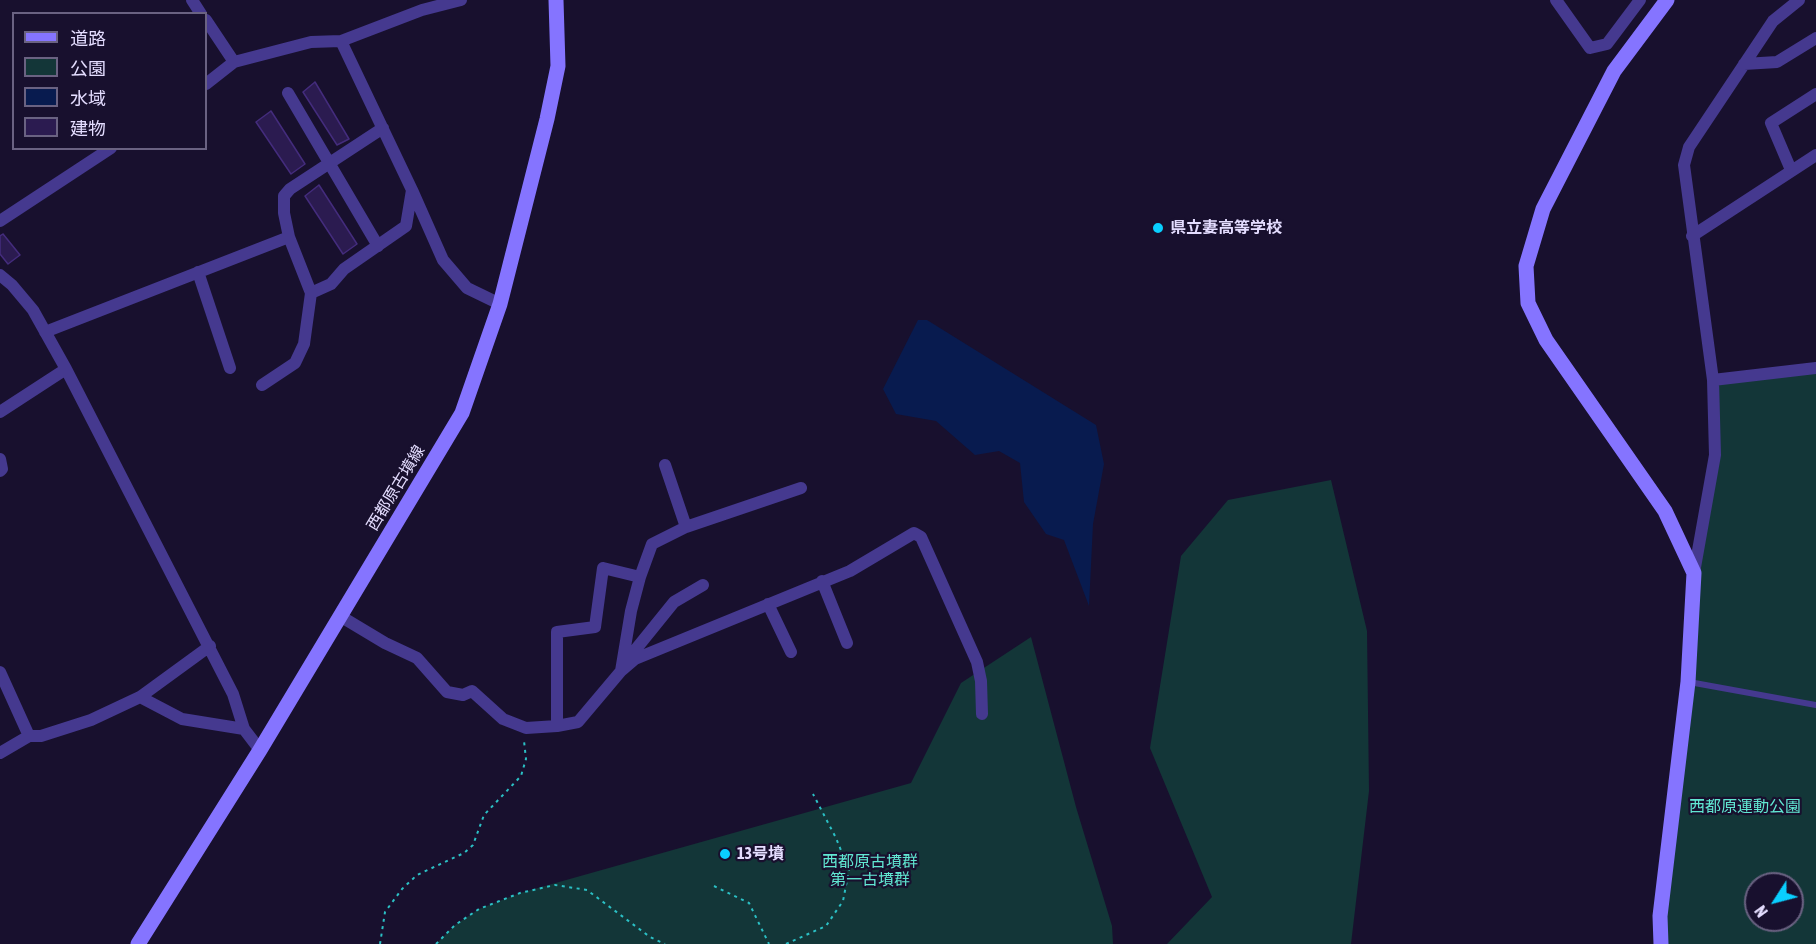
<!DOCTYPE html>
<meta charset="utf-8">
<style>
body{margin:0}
#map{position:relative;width:1816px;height:944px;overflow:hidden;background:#18102e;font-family:"Asap Condensed","Noto Sans JP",sans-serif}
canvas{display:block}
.legend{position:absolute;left:12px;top:12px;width:195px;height:138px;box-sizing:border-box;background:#18102e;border:2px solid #6a6282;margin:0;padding:8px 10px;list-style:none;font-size:18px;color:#e4ddff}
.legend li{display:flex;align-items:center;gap:12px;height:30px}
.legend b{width:30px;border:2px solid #6a6282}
.north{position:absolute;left:1744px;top:872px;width:60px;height:60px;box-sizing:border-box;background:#18102e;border:2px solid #6a6282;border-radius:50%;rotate:234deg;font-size:16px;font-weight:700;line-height:24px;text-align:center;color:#e4ddff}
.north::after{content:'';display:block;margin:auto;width:21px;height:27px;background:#09cfff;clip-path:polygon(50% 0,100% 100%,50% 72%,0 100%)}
</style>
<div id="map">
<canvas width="1816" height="944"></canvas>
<ul class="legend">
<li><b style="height:8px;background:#8574ff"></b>道路</li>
<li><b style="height:16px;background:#133638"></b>公園</li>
<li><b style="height:16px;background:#081b4f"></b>水域</li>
<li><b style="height:16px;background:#2b1b50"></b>建物</li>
</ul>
<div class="north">N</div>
</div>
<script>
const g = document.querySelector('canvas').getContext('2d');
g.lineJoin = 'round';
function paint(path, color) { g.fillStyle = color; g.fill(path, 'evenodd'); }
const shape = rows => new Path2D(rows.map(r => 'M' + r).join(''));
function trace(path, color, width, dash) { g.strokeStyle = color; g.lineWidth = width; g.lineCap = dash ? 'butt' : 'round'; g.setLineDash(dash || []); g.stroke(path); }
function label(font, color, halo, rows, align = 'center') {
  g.font = font + ' "Asap Condensed","Noto Sans JP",sans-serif'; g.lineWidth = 4.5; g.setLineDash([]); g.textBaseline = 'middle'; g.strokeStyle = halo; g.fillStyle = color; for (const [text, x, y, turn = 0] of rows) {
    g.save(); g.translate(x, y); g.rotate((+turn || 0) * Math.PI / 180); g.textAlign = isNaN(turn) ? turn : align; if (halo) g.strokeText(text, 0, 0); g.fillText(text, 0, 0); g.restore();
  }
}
paint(shape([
 [1816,368,1816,944,1661,944,1694,573,1715,455,1713,380],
 [1756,884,1792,884,1792,920,1756,920],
 [1331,480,1367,631,1369,791,1351,944,1167,944,1212,897,1150,748,1181,556,1228,500],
 [1031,637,1076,807,1112,926,1113,944,436,944,455,925,479,909,520,893,911,783,961,683]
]), '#133638');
paint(shape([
 [918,320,927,320,1096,425,1104,464,1093,524,1089,606,1064,540,1046,534,1024,502,1020,463,999,451,975,455,936,421,896,414,883,389]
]), '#081b4f');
const building = shape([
 [315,82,349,139,337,145,303,92,315,82],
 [271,111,305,164,291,174,256,122,271,111],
 [319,185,357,244,343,254,305,196,319,185],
 [3,234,20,255,8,264,0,254,0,236,3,234]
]);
paint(building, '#2b1b50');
trace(building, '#442c7d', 1.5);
trace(shape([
 [714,886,749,903,769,944],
 [380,944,385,912,402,889,417,875,464,853,473,845,484,815,521,776,526,759,524,741],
 [436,944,455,925,479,909,520,893,555,885,587,890,650,937,665,944],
 [786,944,826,926,843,901,849,870,836,838,813,794]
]), '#2bc0c5', 2, [3, 4.5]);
trace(shape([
 [1689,682,1816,705]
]), '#45398f', 6);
trace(shape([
 [192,0,201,14],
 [1556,0,1590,48,1607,44,1640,0],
 [206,20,234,62],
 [341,41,412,190,443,260,467,288,500,304],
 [1744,64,1777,62,1816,38],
 [206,84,234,62,311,42,341,41,422,10,461,0],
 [288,93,378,246],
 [1791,170,1771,123,1816,94],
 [0,221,111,148],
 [1692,236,1816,155],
 [198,272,230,368],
 [0,275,12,285,33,310,66,369,233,694,244,729,260,750],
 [311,293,331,284,344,269,406,226,412,190],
 [45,332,289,237,284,213,284,196,290,189,383,128],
 [1713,380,1816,368],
 [262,385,295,363,304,344,311,293,289,237],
 [0,412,66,369],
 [0,459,2,469,0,471],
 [665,465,686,527],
 [1694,573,1715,455,1713,380,1684,165,1689,147,1773,21,1799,0],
 [822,581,847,643],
 [768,604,791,652],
 [340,616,385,643,417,658,447,692,463,695,472,691,503,719,526,728,557,726,557,632,595,627,603,568,640,577,652,544,686,527,801,488],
 [635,659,636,649,674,602,703,585],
 [621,671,631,611,640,577],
 [0,672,29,736],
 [140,697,182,719,244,729],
 [557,726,578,722,621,671,635,659,850,571,914,533,921,537,977,662,981,681,982,714],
 [0,753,29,736,41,736,91,720,140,697,210,646]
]), '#45398f', 12);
trace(shape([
 [138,944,260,750,462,413,500,304,547,119,558,66,556,0],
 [1661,944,1660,916,1688,682,1694,573,1665,511,1546,340,1528,303,1526,266,1543,209,1614,71,1667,0]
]), '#8574ff', 15);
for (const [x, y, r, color] of [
 [1158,228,6,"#09cfff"],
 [725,854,6,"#09cfff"]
]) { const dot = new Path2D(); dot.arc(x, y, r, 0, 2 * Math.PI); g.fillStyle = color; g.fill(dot); trace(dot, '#18102e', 2); }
label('bold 16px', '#e4ddff', '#18102e', [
 ["県立妻高等学校",1170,228],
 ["13号墳",737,854]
], 'left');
label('16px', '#e4ddff', '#18102e', [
 ["西都原古墳線",396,488,-59]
]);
label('16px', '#61e7d2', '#18102e', [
 ["西都原運動公園",1745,807],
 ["西都原古墳群",870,862],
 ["第一古墳群",870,880]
]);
</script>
